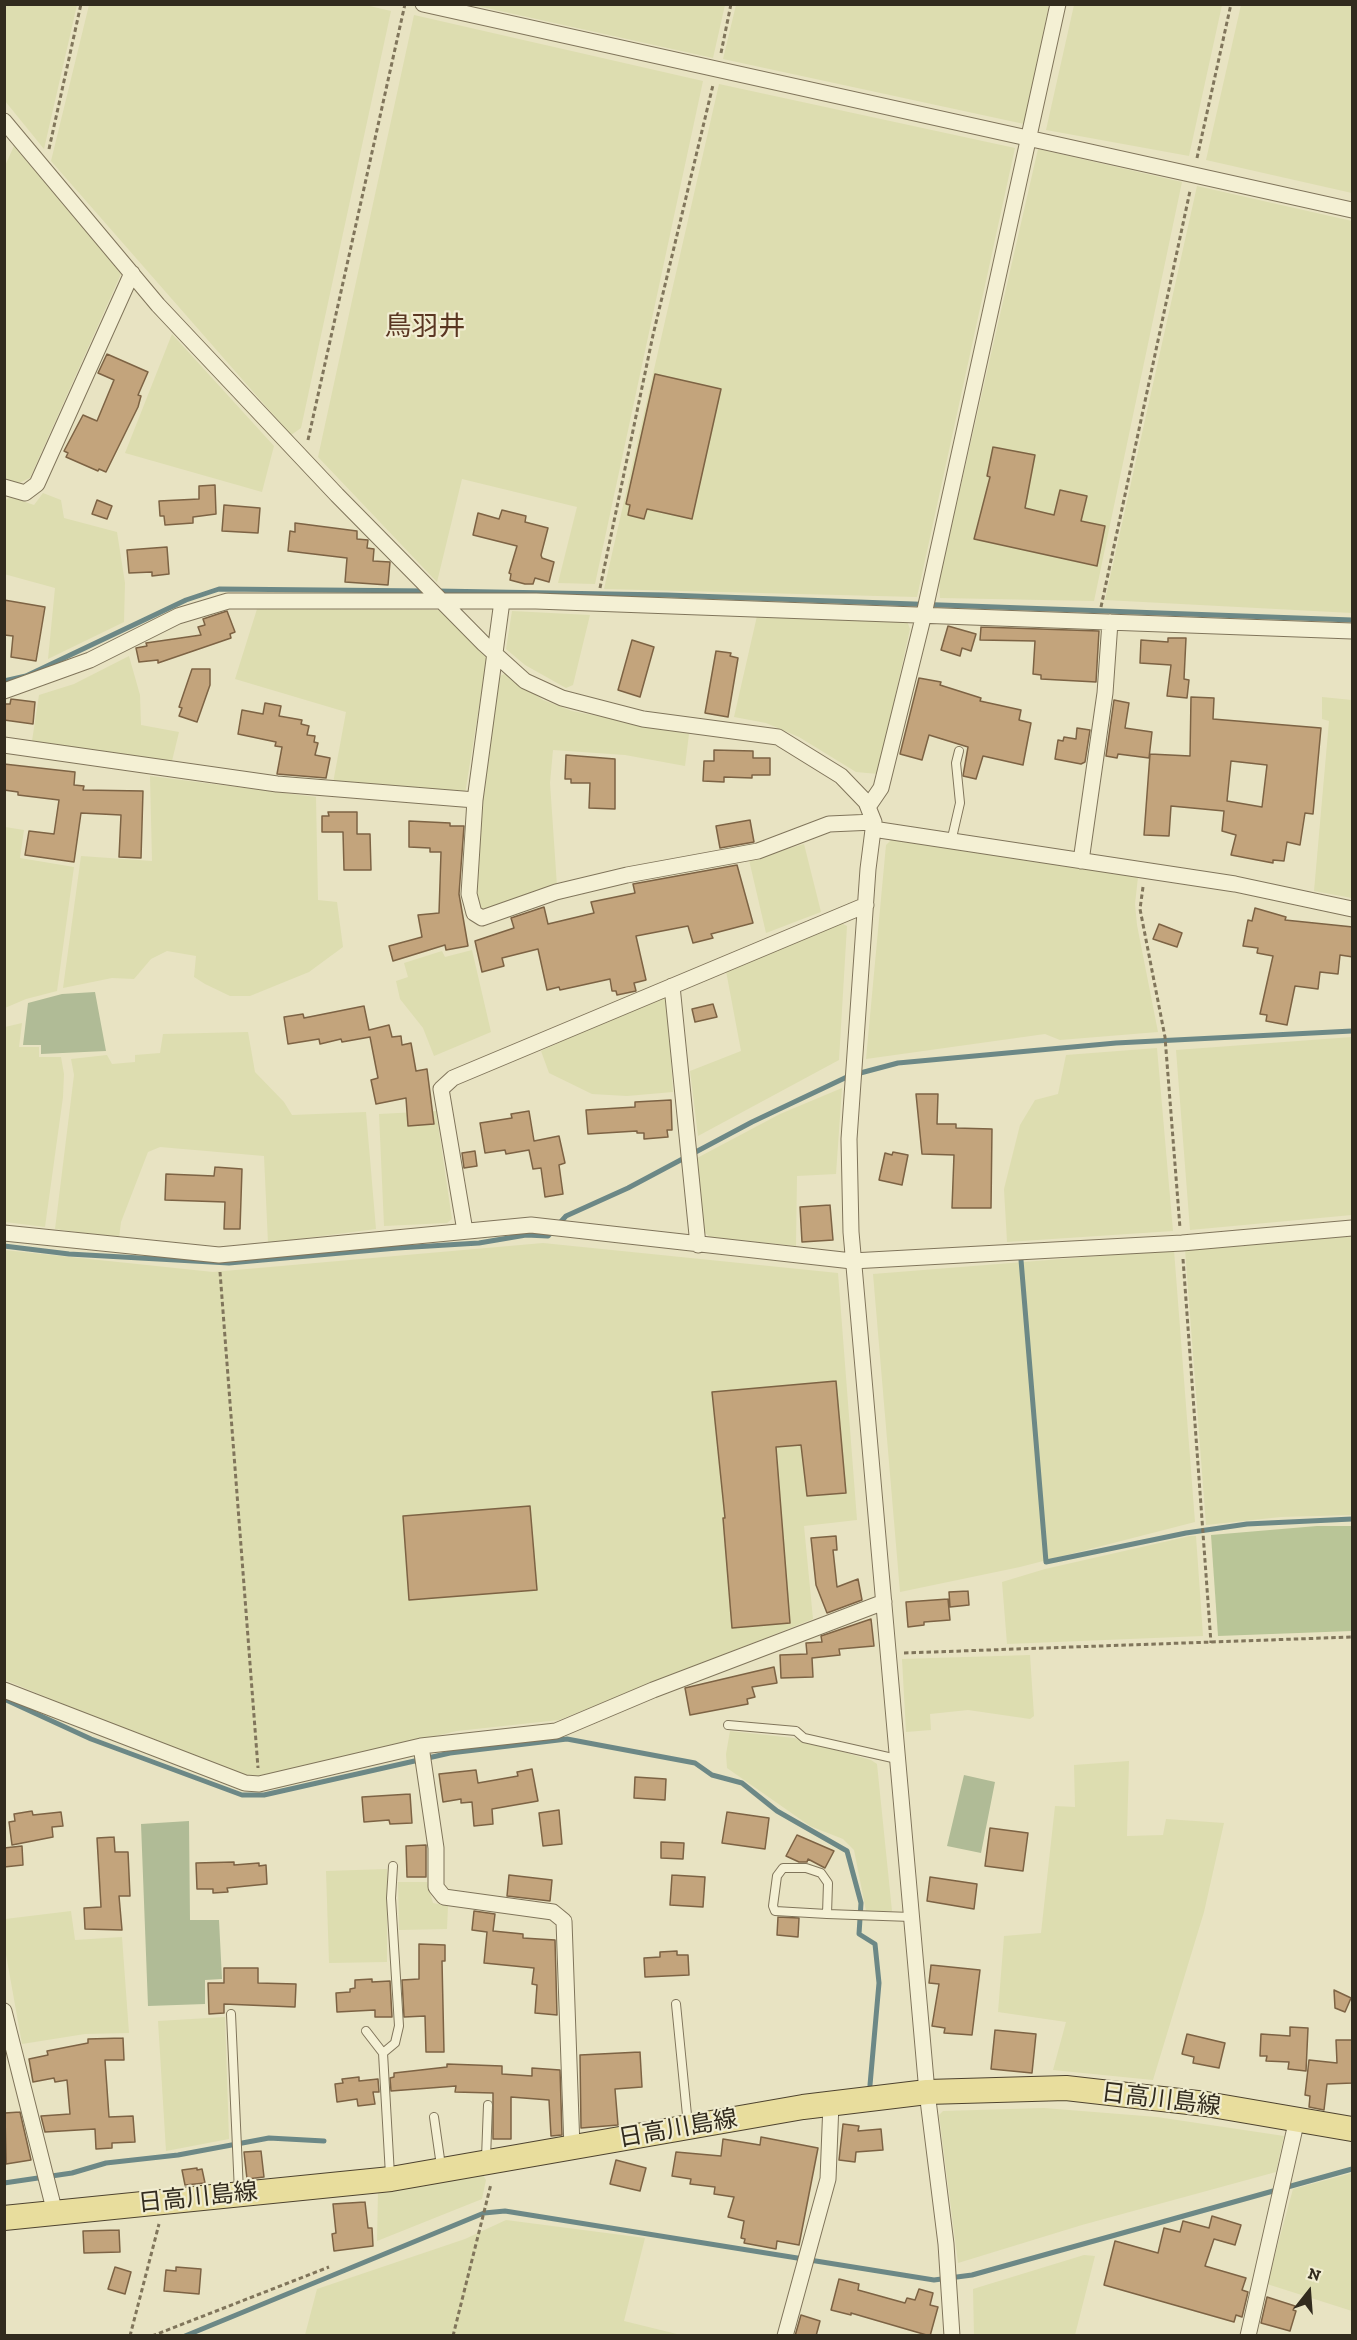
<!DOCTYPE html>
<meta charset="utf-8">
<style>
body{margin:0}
#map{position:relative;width:1357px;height:2340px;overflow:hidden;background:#e8e3c2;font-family:"Zilla Slab",serif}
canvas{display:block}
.frame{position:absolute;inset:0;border:6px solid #322b1e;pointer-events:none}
.north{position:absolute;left:1279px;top:2262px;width:60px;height:60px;-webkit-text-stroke:4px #f1edd1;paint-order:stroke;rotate:17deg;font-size:16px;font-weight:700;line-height:24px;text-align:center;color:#322b1e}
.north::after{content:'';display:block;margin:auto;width:21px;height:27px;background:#322b1e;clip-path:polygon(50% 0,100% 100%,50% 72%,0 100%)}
</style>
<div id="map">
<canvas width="1357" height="2340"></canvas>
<div class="frame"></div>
<div class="north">N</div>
</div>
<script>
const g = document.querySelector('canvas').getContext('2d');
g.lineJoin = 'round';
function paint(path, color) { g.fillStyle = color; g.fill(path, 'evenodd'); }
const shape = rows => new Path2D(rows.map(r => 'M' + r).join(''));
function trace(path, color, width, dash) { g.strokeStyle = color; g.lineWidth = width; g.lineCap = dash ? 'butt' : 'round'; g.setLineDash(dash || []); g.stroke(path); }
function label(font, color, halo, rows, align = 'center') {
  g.font = font + ' "Zilla Slab","Noto Sans JP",serif'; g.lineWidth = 4.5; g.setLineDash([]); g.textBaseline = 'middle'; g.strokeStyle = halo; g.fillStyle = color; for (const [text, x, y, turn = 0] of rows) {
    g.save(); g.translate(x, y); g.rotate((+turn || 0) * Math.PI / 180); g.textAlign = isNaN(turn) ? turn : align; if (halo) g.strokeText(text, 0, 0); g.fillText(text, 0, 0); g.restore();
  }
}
paint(shape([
 [361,4,391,11,301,428,291,435,51,161,89,5],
 [4,5,77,5,44,149,5,101],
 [473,5,725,5,713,58],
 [736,5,736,4,1049,5,1024,124,723,59],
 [1074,5,1222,5,1189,156,1046,130],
 [1241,5,1352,5,1352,193,1206,160],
 [414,15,703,81,595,584,558,583,577,507,462,479,437,582,318,457],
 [719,84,1015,148,917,597,604,589],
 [14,146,121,274,30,478,19,483,4,479,4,168],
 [1038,149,1182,182,1094,601,940,598,939,581],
 [1197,186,1352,221,1352,613,1105,600],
 [172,334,274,446,262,492,125,453],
 [43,493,61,500,64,518,117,532,125,583,124,622,48,659,55,588,4,574,5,500,11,497,34,505],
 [257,609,439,610,487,657,465,794,333,783,346,712,235,679],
 [512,611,590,615,573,685,566,688,525,665,506,649],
 [757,616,907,621,910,629,878,774,856,772,799,737,766,723,734,717],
 [129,656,140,695,141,725,179,732,172,761,32,741,39,695,74,684],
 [506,673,543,700,572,711,689,734,685,766,625,755,553,750,550,783,557,886,484,911,477,907,478,851,485,764,496,678],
 [1322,697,1352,700,1352,898,1314,891,1329,721,1322,719],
 [150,776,316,797,318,900,337,902,343,947,309,972,250,996,230,996,205,984,194,977,196,956,167,951,151,959,134,979,112,978,63,988,81,856,152,861],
 [5,827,24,830,20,858,74,867,57,991,26,999,5,1008],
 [892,839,1138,877,1135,904,1137,925,1158,1032,1060,1040,1045,1034,866,1059,886,845],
 [804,844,821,912,766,933,749,860],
 [841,923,847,926,839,1060,698,1136,690,1071,741,1051,726,971],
 [472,950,491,1032,434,1056,423,1028,400,999,396,981,408,977,404,963,442,951,445,957],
 [662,995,667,1000,673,1092,627,1096,592,1094,549,1073,541,1051],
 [22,1023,19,1047,39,1047,39,1057,61,1057,64,1074,63,1097,45,1227,5,1222,5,1027],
 [248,1032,255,1072,284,1102,292,1115,366,1112,376,1229,268,1243,264,1156,160,1147,148,1152,121,1222,119,1238,55,1229,74,1075,71,1059,107,1055,112,1064,135,1062,135,1055,160,1053,163,1034],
 [1352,1037,1352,1215,1190,1230,1176,1050],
 [1157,1048,1173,1231,1007,1242,1004,1189,1020,1125,1035,1100,1058,1094,1066,1055],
 [842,1088,836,1174,797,1176,796,1246,710,1237,704,1232,697,1158,780,1114],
 [436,1111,452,1219,447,1223,384,1226,379,1114],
 [1352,1236,1352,1515,1281,1517,1206,1525,1185,1249],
 [543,1243,838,1273,857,1520,804,1526,813,1619,559,1720,457,1731,277,1773,243,1778,5,1680,4,1250,213,1272],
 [1174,1250,1195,1522,1020,1567,900,1592,873,1274],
 [1190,1536,1196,1536,1203,1636,1007,1644,1002,1582,1045,1569],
 [1030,1655,1034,1716,1030,1719,968,1710,930,1714,931,1730,906,1732,902,1659],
 [730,1731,794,1738,871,1760,877,1764,892,1911,866,1911,854,1850,843,1839,810,1826,727,1768,726,1754],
 [1129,1761,1127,1836,1163,1835,1166,1819,1224,1823,1204,1912,1153,2080,1053,2070,1066,2022,998,2012,1004,1936,1041,1933,1055,1806,1075,1807,1074,1765],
 [387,1869,387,1962,329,1963,326,1871],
 [398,1882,427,1882,433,1903,448,1906,447,1929,399,1930],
 [71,1911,75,1940,122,1937,129,2033,85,2034,22,2044,5,1949,5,1919],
 [225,2017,229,2139,166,2151,158,2021],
 [1044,2108,1157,2117,1284,2136,1276,2172,1082,2225,958,2263,939,2115,943,2111],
 [1352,2173,1352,2311,1267,2284,1293,2189],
 [483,2175,486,2180,482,2199,377,2241,378,2191],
 [506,2220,645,2238,624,2321,681,2335,305,2335,317,2289,465,2239],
 [1084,2255,1095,2256,1075,2335,974,2335,973,2289]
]), '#ddddb0');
paint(shape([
 [1317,1526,1352,1526,1352,1631,1218,1636,1211,1535]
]), '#b9c597');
paint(shape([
 [95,992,106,1051,41,1054,41,1045,23,1045,28,1003,62,994],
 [964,1775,995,1782,981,1853,947,1846],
 [189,1821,190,1920,219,1920,222,1979,205,1980,205,2004,148,2006,141,1824]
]), '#b0bb96');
trace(shape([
 [437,591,667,595,1352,620],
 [4,681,26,676,186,600,219,589,427,591],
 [4,1246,69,1254,229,1263,397,1248,479,1243,526,1235,548,1236,566,1216,628,1188,752,1122,849,1076,898,1063,1116,1043,1352,1031],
 [1021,1260,1046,1562,1186,1533,1247,1524,1352,1519],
 [4,1699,91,1739,242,1795,264,1795,450,1753,567,1739,695,1763,712,1775,742,1783,777,1811,847,1851,861,1903,859,1934,875,1944,879,1983,870,2085],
 [4,2183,72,2173,106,2163,178,2155,269,2138,324,2141],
 [185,2336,484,2213,505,2211,934,2280,972,2275,1352,2169]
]), '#6c8886', 5);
const building = shape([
 [107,354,148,372,138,395,141,396,138,407,106,472,99,469,98,471,66,457,68,453,64,451,83,415,97,421,114,380,98,373,107,354],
 [655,374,721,389,692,519,647,509,644,519,628,515,630,505,626,504,655,374],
 [993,447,1035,455,1025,508,1054,515,1060,490,1087,496,1081,521,1105,526,1097,566,974,539,990,477,987,476,993,447],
 [215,485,216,514,193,517,193,523,165,525,164,516,160,516,159,501,199,499,199,486,215,485],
 [97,500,112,506,107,519,92,514,97,500],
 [224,505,260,508,258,533,222,531,224,505],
 [502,510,526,516,525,522,548,528,541,555,542,558,554,562,549,582,535,578,533,584,525,584,510,580,511,574,509,573,517,546,473,535,478,513,499,519,502,510],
 [295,523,357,531,357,539,368,540,367,548,374,549,373,561,390,562,388,585,345,582,347,558,288,551,290,531,295,532,295,523],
 [167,547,169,574,152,576,152,572,129,573,127,550,167,547],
 [4,600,45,607,36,661,11,657,13,636,4,635,4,600],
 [227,611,235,632,230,634,231,638,158,663,158,660,139,662,136,648,147,646,146,643,201,635,198,627,205,625,203,619,227,611],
 [948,626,976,634,971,651,962,648,960,656,941,650,948,626],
 [981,627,1099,631,1096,682,1041,679,1041,675,1033,674,1035,641,980,640,981,627],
 [1168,638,1186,638,1184,679,1189,680,1187,698,1167,696,1171,665,1140,663,1141,640,1168,642,1168,638],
 [632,640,654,647,640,697,618,690,632,640],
 [716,651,731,653,730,656,738,658,728,717,705,713,716,651],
 [192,669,210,669,210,685,197,722,179,716,182,708,179,707,192,669],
 [919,678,941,682,940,685,981,698,980,701,1021,710,1019,720,1031,723,1023,765,983,756,976,779,963,776,968,747,929,735,922,760,900,754,919,678],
 [1191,697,1214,698,1213,719,1321,728,1313,814,1305,813,1300,845,1287,842,1284,861,1273,860,1273,863,1231,855,1236,835,1222,831,1224,811,1171,806,1169,836,1144,835,1150,754,1190,756,1191,697],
 [1231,761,1267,765,1262,807,1227,801,1231,761],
 [11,699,35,702,33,724,4,720,4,704,10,704,11,699],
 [1114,700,1129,703,1125,728,1152,732,1149,758,1118,754,1117,758,1106,756,1114,700],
 [265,703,281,706,279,716,302,720,301,724,309,726,307,735,315,736,314,742,318,743,315,755,330,758,326,778,277,774,282,747,275,746,276,742,238,734,242,710,263,714,265,703],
 [1077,728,1090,730,1085,762,1081,764,1055,759,1058,740,1063,741,1064,737,1076,739,1077,728],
 [714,750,753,751,753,758,770,758,770,775,752,775,752,778,724,777,724,782,703,781,704,761,714,761,714,750],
 [566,755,615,759,615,809,589,808,590,783,571,783,571,779,565,779,566,755],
 [4,764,75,772,74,785,84,786,83,790,143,791,141,858,119,857,121,815,81,813,74,862,25,855,29,831,54,834,59,800,18,795,18,792,4,790,4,764],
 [328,812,357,812,357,834,370,834,371,870,344,870,343,832,322,832,322,816,329,816,328,812],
 [750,820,754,842,720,848,716,826,750,820],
 [409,821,450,823,450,826,464,826,459,894,468,946,446,950,445,945,393,961,389,946,422,937,418,915,439,913,441,852,430,852,430,848,409,847,409,821],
 [737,865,753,923,711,934,713,938,693,943,688,926,636,936,646,980,634,983,636,991,617,995,616,991,612,991,610,979,560,990,559,987,547,990,538,949,502,958,504,966,482,972,475,941,514,928,511,918,544,907,548,924,594,913,591,902,635,893,633,884,737,865],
 [1255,908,1286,917,1285,920,1353,927,1353,957,1340,955,1338,974,1320,972,1318,989,1295,986,1287,1025,1266,1021,1267,1015,1260,1014,1273,956,1257,953,1258,948,1243,946,1248,920,1252,921,1255,908],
 [1159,924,1182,933,1177,947,1153,939,1159,924],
 [713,1004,717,1017,695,1022,692,1009,713,1004],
 [364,1006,369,1030,389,1025,392,1037,401,1036,402,1045,411,1043,416,1071,427,1069,434,1124,408,1126,406,1098,376,1104,371,1080,378,1078,370,1037,342,1042,341,1039,320,1044,319,1039,288,1044,284,1017,303,1014,304,1018,364,1006],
 [916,1094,938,1094,937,1124,956,1124,956,1128,992,1129,991,1208,952,1208,954,1155,922,1154,916,1094],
 [671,1100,672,1130,667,1130,668,1137,644,1139,644,1133,637,1133,637,1131,588,1134,586,1110,635,1107,635,1102,671,1100],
 [529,1111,534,1141,559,1136,565,1163,559,1165,563,1194,545,1197,541,1168,533,1169,529,1150,506,1154,505,1150,485,1153,480,1123,512,1118,511,1114,529,1111],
 [475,1151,477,1166,464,1168,462,1153,475,1151],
 [893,1152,908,1155,902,1185,879,1180,885,1153,892,1155,893,1152],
 [215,1167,242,1169,240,1229,224,1229,225,1202,165,1200,166,1174,214,1176,215,1167],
 [830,1205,833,1240,802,1242,800,1207,830,1205],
 [836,1381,846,1493,807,1496,801,1445,776,1447,790,1623,732,1628,723,1518,725,1518,712,1392,836,1381],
 [530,1506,537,1590,409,1600,403,1516,530,1506],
 [836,1536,837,1550,833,1550,837,1587,858,1579,862,1600,827,1613,816,1585,811,1538,836,1536],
 [968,1591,969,1605,950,1607,949,1592,968,1591],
 [948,1599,950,1620,924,1622,924,1625,908,1627,906,1602,948,1599],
 [871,1619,874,1646,839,1649,840,1655,812,1658,813,1677,781,1678,780,1655,807,1654,806,1643,822,1642,821,1636,871,1619],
 [774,1667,777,1683,752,1687,755,1697,747,1699,748,1704,690,1715,685,1688,774,1667],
 [532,1769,538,1801,492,1809,493,1824,474,1826,472,1802,461,1803,461,1799,443,1802,439,1774,476,1770,478,1783,518,1776,517,1772,532,1769],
 [635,1777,666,1779,665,1800,634,1798,635,1777],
 [410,1794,412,1823,390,1824,389,1820,364,1822,362,1797,410,1794],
 [559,1810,562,1844,543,1846,539,1813,559,1810],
 [32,1811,33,1815,61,1812,63,1826,52,1827,53,1837,12,1845,9,1822,15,1821,14,1814,32,1811],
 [727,1812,769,1818,765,1849,722,1843,727,1812],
 [990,1828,1028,1833,1023,1871,985,1866,990,1828],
 [797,1835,834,1851,825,1868,808,1859,807,1862,799,1862,786,1856,797,1835],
 [114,1837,115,1852,128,1852,130,1896,119,1896,122,1930,85,1929,84,1908,101,1907,97,1838,114,1837],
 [661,1842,684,1843,683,1859,661,1858,661,1842],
 [426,1845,426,1877,407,1877,406,1846,426,1845],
 [22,1846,23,1865,4,1867,4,1848,22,1846],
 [234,1862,234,1865,259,1863,259,1866,266,1865,267,1884,227,1888,228,1892,213,1893,213,1889,197,1889,196,1863,234,1862],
 [509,1875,552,1880,550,1901,507,1896,509,1875],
 [672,1875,705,1877,703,1907,670,1905,672,1875],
 [930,1877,977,1884,974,1909,927,1901,930,1877],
 [474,1911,495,1914,493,1931,523,1934,523,1938,555,1940,557,2015,535,2013,537,1985,532,1984,534,1968,484,1963,487,1932,472,1930,474,1911],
 [778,1917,799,1918,798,1937,777,1935,778,1917],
 [419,1944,445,1945,445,1961,442,1961,444,2052,426,2052,425,2016,404,2017,402,1980,419,1979,419,1944],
 [677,1951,677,1955,688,1955,689,1975,645,1977,644,1958,660,1957,660,1952,677,1951],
 [931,1965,980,1970,972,2035,944,2033,945,2028,932,2026,939,1984,929,1983,931,1965],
 [224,1968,258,1968,258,1983,296,1984,295,2007,224,2004,224,2013,209,2014,208,1983,224,1983,224,1968],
 [372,1979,372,1982,390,1981,392,2017,375,2017,375,2010,337,2012,336,1993,350,1992,350,1989,355,1988,355,1980,372,1979],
 [1334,1990,1351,1998,1345,2012,1335,2008,1334,1990],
 [1290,2027,1308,2028,1306,2071,1288,2069,1289,2062,1266,2061,1267,2056,1260,2056,1261,2034,1290,2036,1290,2027],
 [995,2030,1036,2034,1032,2073,991,2069,995,2030],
 [1187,2034,1225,2043,1219,2068,1193,2063,1194,2057,1182,2054,1187,2034],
 [123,2038,124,2060,105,2060,109,2117,133,2116,135,2142,112,2143,112,2148,96,2149,95,2129,45,2132,41,2116,70,2114,67,2080,55,2082,54,2078,33,2082,29,2059,48,2055,47,2051,88,2043,88,2039,123,2038],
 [1336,2040,1353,2040,1353,2083,1327,2084,1324,2110,1309,2107,1310,2096,1305,2095,1309,2060,1337,2063,1336,2040],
 [640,2052,642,2087,615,2089,618,2125,581,2128,580,2055,640,2052],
 [447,2064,502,2066,502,2074,532,2076,532,2068,560,2070,562,2135,551,2136,549,2100,511,2097,511,2139,493,2139,493,2093,455,2092,456,2086,391,2091,390,2078,394,2077,394,2073,447,2067,447,2064],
 [359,2077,359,2081,378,2079,379,2092,373,2092,375,2104,358,2106,357,2099,337,2102,335,2084,343,2083,342,2079,359,2077],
 [20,2112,31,2160,6,2164,5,2113,20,2112],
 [843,2124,859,2126,858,2131,881,2129,883,2150,856,2152,855,2162,839,2160,843,2124],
 [761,2137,818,2148,799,2245,777,2241,776,2249,744,2243,745,2239,741,2238,744,2221,728,2217,734,2197,714,2194,715,2187,690,2184,691,2179,672,2176,676,2152,721,2156,723,2139,760,2145,761,2137],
 [261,2151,264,2177,247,2179,244,2152,261,2151],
 [616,2160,646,2168,640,2191,610,2184,616,2160],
 [197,2168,197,2170,202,2169,205,2183,185,2185,182,2170,197,2168],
 [365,2202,368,2228,372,2228,373,2246,334,2251,332,2234,336,2233,333,2204,365,2202],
 [1212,2216,1241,2225,1235,2245,1214,2239,1205,2266,1246,2278,1242,2290,1248,2292,1242,2317,1236,2315,1234,2322,1104,2285,1115,2241,1158,2253,1164,2228,1180,2232,1183,2221,1209,2228,1212,2216],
 [119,2230,120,2252,84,2253,83,2231,119,2230],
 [115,2267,131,2272,125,2294,108,2289,115,2267],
 [176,2267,201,2269,199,2294,164,2291,166,2270,176,2271,176,2267],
 [839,2279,859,2284,858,2290,905,2303,907,2298,915,2300,919,2289,933,2293,930,2305,938,2307,930,2336,851,2313,851,2315,831,2310,839,2279],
 [1267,2297,1295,2306,1293,2310,1296,2311,1290,2331,1261,2323,1267,2297],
 [801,2315,820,2321,816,2336,795,2336,801,2315]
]);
paint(building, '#c3a47c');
trace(building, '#7d6344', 1.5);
const service = shape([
 [951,842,960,803,956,763,959,751],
 [728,1725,796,1731,804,1738,897,1759],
 [827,1914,828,1883,821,1873,806,1868,783,1868,777,1876,773,1906,775,1911,827,1914,911,1917],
 [676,2004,688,2125],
 [231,2014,239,2192],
 [366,2031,383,2053],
 [434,2117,441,2166],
 [486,2158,488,2105],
 [390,2175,383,2053,395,2043,399,2026,391,1898,393,1866]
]);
const minor = shape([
 [423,4,1352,210],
 [4,121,158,305,337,495,484,644,525,681,562,698,643,719,778,737,841,776,866,802,874,822,868,869,849,1139,851,1232,927,2092,946,2244,952,2336],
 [4,487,25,493,37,484,132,273],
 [502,601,475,800,469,894,474,913,482,918,556,892,627,875,758,851,829,824,874,822],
 [4,691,90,660,178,616,228,601,536,601,1352,631],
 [4,745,277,784,475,800],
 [868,807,881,788,924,614,1058,4],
 [873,829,1235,884,1352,909],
 [1081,861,1105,693,1110,622],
 [672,986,698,1245],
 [465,1231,441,1089,453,1078,866,905],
 [4,1233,219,1255,531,1225,852,1261,1182,1243,1352,1228],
 [4,1690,245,1783,259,1784,421,1746,556,1731,653,1690,884,1602],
 [421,1746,436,1848,436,1887,444,1897,553,1912,564,1921,572,2148],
 [4,2011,55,2213],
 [785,2336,828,2179,831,2103],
 [1248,2336,1297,2119]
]);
const primary = shape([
 [4,2218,391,2179,803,2107,927,2092,1066,2088,1206,2104,1352,2129]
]);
trace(service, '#80755b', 10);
trace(minor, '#80755b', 17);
trace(primary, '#4e432f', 26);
trace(shape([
 [721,53,731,4],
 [49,149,81,4],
 [1197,158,1231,4],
 [308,440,405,4],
 [600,588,653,335,713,85],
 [1101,607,1190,191],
 [1143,887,1140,909,1165,1037,1180,1228],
 [1183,1259,1211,1643],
 [220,1272,258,1768],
 [904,1653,1352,1637],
 [130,2336,159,2224],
 [152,2336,329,2267],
 [453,2336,491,2184]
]), '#80755b', 3, [4.5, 3]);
trace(service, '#f4f0d4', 8);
trace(minor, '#f4f0d4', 15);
trace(primary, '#e8dd9d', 24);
label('24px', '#322b1e', '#f1edd1', [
 ["日高川島線",1161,2100,7],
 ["日高川島線",678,2129,-10],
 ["日高川島線",198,2198,-6]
]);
label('27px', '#5a3622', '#f1edd1', [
 ["鳥羽井",425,327]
]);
</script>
